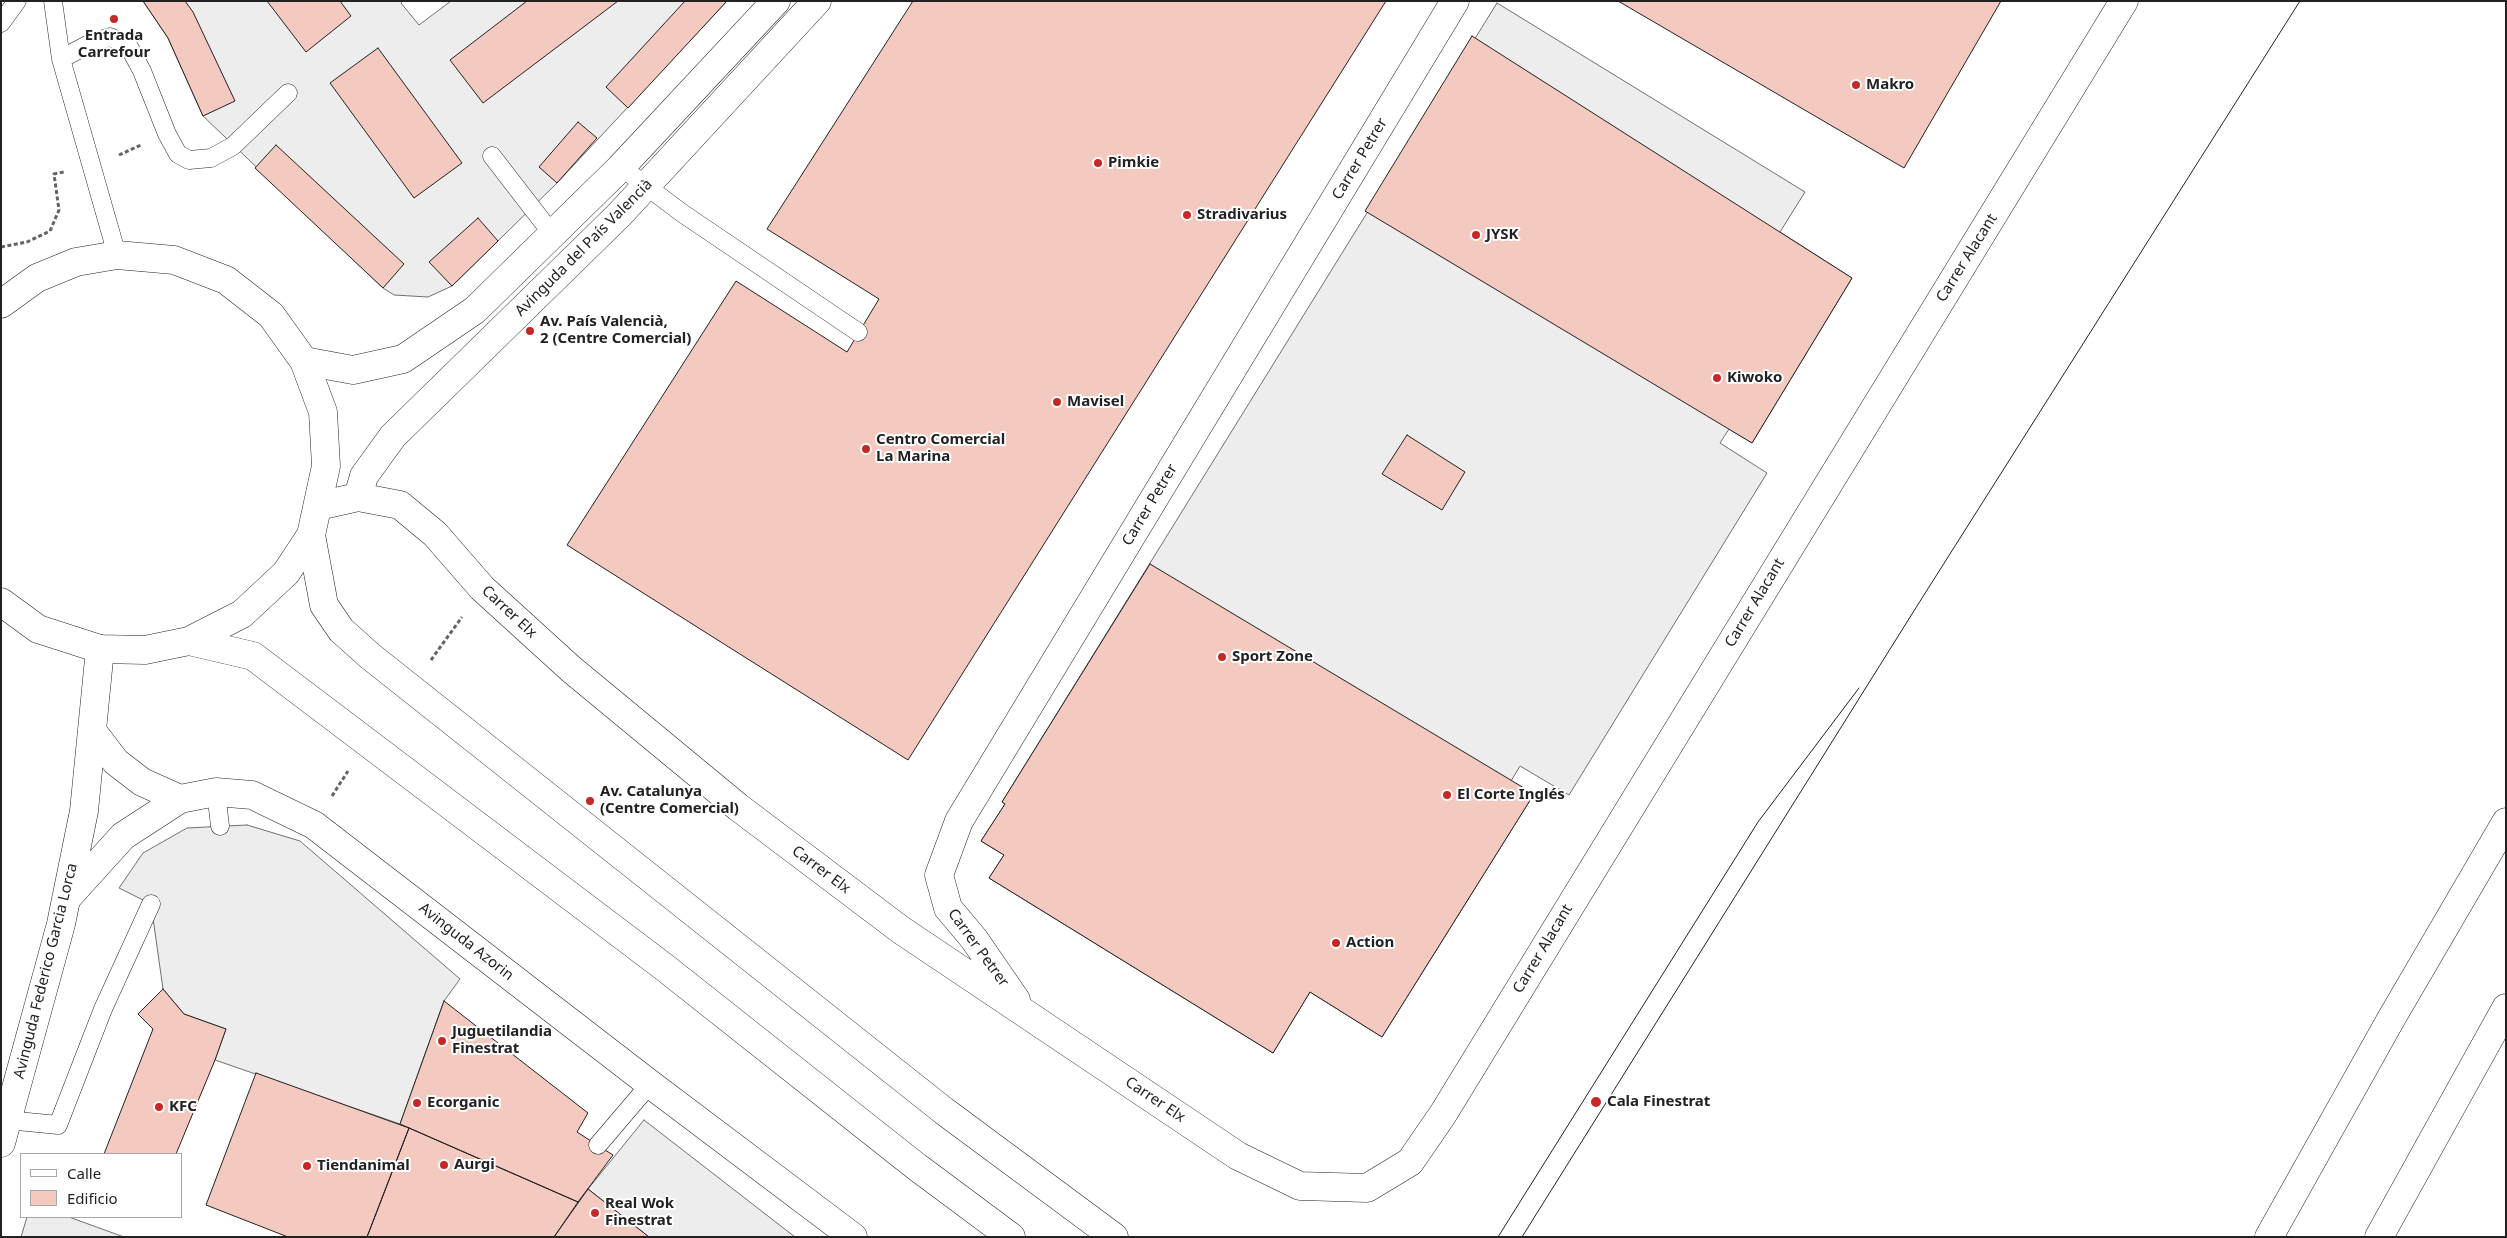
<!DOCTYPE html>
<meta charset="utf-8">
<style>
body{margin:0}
#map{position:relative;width:2507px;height:1238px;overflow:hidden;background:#fff;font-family:"Noto Sans",sans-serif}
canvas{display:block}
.frame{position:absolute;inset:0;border:2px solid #222;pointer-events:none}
.legend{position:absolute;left:20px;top:1153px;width:162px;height:65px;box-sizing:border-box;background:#fff;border:1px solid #a7a7a7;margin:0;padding:6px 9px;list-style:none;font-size:15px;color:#222}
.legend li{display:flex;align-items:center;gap:10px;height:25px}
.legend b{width:25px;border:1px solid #a7a7a7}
</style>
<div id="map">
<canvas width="2507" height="1238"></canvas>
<div class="frame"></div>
<ul class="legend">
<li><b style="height:6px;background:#fff"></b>Calle</li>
<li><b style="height:14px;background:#f3c9c0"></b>Edificio</li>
</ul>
</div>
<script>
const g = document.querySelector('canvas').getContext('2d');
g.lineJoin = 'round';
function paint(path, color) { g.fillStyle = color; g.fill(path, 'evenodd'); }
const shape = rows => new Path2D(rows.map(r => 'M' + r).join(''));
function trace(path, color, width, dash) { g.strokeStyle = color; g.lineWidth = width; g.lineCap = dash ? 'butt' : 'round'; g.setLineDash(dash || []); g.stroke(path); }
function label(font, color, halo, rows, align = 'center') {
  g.font = font + ' "Noto Sans",sans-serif'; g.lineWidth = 4; g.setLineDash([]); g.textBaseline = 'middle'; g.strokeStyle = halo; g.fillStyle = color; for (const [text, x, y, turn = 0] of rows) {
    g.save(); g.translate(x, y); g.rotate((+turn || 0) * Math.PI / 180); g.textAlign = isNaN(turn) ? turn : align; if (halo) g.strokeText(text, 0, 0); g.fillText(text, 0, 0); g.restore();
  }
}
const parking = shape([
 [143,1,403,1,401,3,419,25,451,1,727,1,557,183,452,286,428,297,394,295,383,288,203,116,168,38,143,1],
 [1497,3,1805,192,1780,232,1852,278,1752,443,1729,429,1720,443,1767,473,1569,795,1520,766,1511,781,1534,794,1382,1037,1310,992,1273,1053,989,878,1004,855,981,841,1005,804,1002,802,1497,3],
 [247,825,300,841,460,979,444,1001,400,1124,215,1060,226,1029,184,1014,163,989,151,904,119,888,143,853,187,828,247,825],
 [644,1120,795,1237,649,1237,588,1189,644,1120],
 [27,1217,69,1217,124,1237,21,1237,27,1217]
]);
paint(parking, '#ededed');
trace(parking, '#6f6f6f', 1);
const building = shape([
 [143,1,185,1,193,12,235,101,203,116,168,38,143,1],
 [267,1,340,1,351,16,306,52,267,1],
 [527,1,618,1,483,103,450,60,527,1],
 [685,1,727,1,628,108,606,87,685,1],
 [913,1,1386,1,908,760,567,545,736,281,847,352,879,299,767,229,913,1],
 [1618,1,2001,1,1904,168,1618,1],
 [1472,36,1852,278,1752,443,1365,211,1472,36],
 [378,48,462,163,414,198,330,83,378,48],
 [578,122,597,138,557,183,539,167,578,122],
 [276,145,404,264,383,288,255,168,276,145],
 [478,218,498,241,452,286,429,262,478,218],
 [1407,435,1465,472,1442,510,1382,474,1407,435],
 [1150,564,1534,794,1382,1037,1310,992,1273,1053,989,878,1004,855,981,841,1005,804,1002,802,1150,564],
 [163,989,184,1014,226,1029,215,1060,176,1154,104,1154,153,1029,138,1014,163,989],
 [444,1001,588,1113,577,1132,613,1155,578,1202,400,1124,444,1001],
 [256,1073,409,1128,367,1237,288,1237,206,1205,256,1073],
 [409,1128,578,1202,554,1237,367,1237,409,1128],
 [588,1189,649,1237,554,1237,588,1189]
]);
paint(building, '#f3c9c0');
trace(building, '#222', 1);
const lane = shape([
 [53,1,61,59,117,255],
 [1,23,17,1],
 [61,59,91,43,110,37,128,45,142,71,167,134,178,154,189,160,211,158,233,146,288,93],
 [492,156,553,235],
 [621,167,682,213,858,332],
 [216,792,220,826],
 [7,1120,58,1125,103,1009,151,904],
 [598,1145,650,1084]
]);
const street = shape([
 [304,361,353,370,403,359,475,310,621,167,776,1],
 [358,497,364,476,393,436,619,215,817,1],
 [318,506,358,497,400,505,435,534,482,588,571,669,738,807,901,930,1238,1156,1300,1186,1367,1188,1410,1162,1443,1114,2124,1],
 [93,732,116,762,142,782,180,799],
 [66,899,123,836,180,799,216,792,252,795,314,825,650,1084,853,1237],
 [1016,1000,974,939,948,908,939,875,959,821,1455,1],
 [1,1143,61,924,84,811,100,649]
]);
const secondary = shape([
 [1,304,37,278,76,262,117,255,174,260,226,280,271,315,304,361,323,412,326,466,311,535,286,573,242,614,189,641,145,650,100,649,38,629,1,602],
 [311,535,324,605,341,630,370,656,944,1111,1114,1237],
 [189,641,253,656,664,967,917,1167,1011,1237]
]);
const highway = shape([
 [2269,1237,2391,1019,2506,822],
 [2379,1237,2506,1008]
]);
trace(lane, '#222', 19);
trace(street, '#222', 29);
trace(secondary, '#222', 29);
trace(highway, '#222', 29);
trace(shape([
 [119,155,141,145],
 [1,247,27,242,50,231,59,210,54,174,64,172],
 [431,660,462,617],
 [332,796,348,771]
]), '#646464', 3, [4, 2.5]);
trace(lane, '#fff', 18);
trace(street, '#fff', 28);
trace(secondary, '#fff', 28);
trace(highway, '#fff', 28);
trace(shape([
 [1498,1237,1758,822,1859,688],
 [1522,1237,1917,606,2300,1]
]), '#222', 1);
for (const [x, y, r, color] of [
 [114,19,5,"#c62828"],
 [1856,85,5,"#c62828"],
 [1098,163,5,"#c62828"],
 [1187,215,5,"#c62828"],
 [1476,235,5,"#c62828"],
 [530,331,5,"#c62828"],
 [1717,378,5,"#c62828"],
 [1057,402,5,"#c62828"],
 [866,449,5,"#c62828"],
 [1222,657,5,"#c62828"],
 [1447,795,5,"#c62828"],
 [590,801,5,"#c62828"],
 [1336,943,5,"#c62828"],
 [442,1041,5,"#c62828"],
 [1596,1102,6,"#c62828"],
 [417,1103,5,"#c62828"],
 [159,1107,5,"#c62828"],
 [444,1165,5,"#c62828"],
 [307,1166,5,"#c62828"],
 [595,1213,5,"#c62828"]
]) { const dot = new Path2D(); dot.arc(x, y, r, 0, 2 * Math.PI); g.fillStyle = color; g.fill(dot); trace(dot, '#fff', 2); }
label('bold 15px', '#222', '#fff', [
 ["Entrada",114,36,"center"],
 ["Carrefour",114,53,"center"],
 ["Makro",1866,85],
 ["Pimkie",1108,163],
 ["Stradivarius",1197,215],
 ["JYSK",1486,235],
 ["Av. País Valencià,",540,322],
 ["2 (Centre Comercial)",540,339],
 ["Kiwoko",1727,378],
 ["Mavisel",1067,402],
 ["Centro Comercial",876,440],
 ["La Marina",876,457],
 ["Sport Zone",1232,657],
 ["Av. Catalunya",600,792],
 ["(Centre Comercial)",600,809],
 ["El Corte Inglés",1457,795],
 ["Action",1346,943],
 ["Juguetilandia",452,1032],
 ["Finestrat",452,1049],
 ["Cala Finestrat",1607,1102],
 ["Ecorganic",427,1103],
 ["KFC",169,1107],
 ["Aurgi",454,1165],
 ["Tiendanimal",317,1166],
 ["Real Wok",605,1204],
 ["Finestrat",605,1221]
], 'left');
label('15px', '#222', '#fff', [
 ["Carrer Petrer",1360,159,-59],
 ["Avinguda del País Valencià",584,248,-45],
 ["Carrer Alacant",1967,258,-58],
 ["Carrer Petrer",1150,505,-59],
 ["Carrer Alacant",1755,603,-59],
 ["Carrer Elx",509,612,43],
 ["Carrer Elx",821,870,37],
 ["Avinguda Azorin",466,942,38],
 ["Carrer Petrer",978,948,54],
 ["Carrer Alacant",1543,949,-59],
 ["Avinguda Federico Garcia Lorca",46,971,-76],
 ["Carrer Elx",1155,1100,34]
]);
</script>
